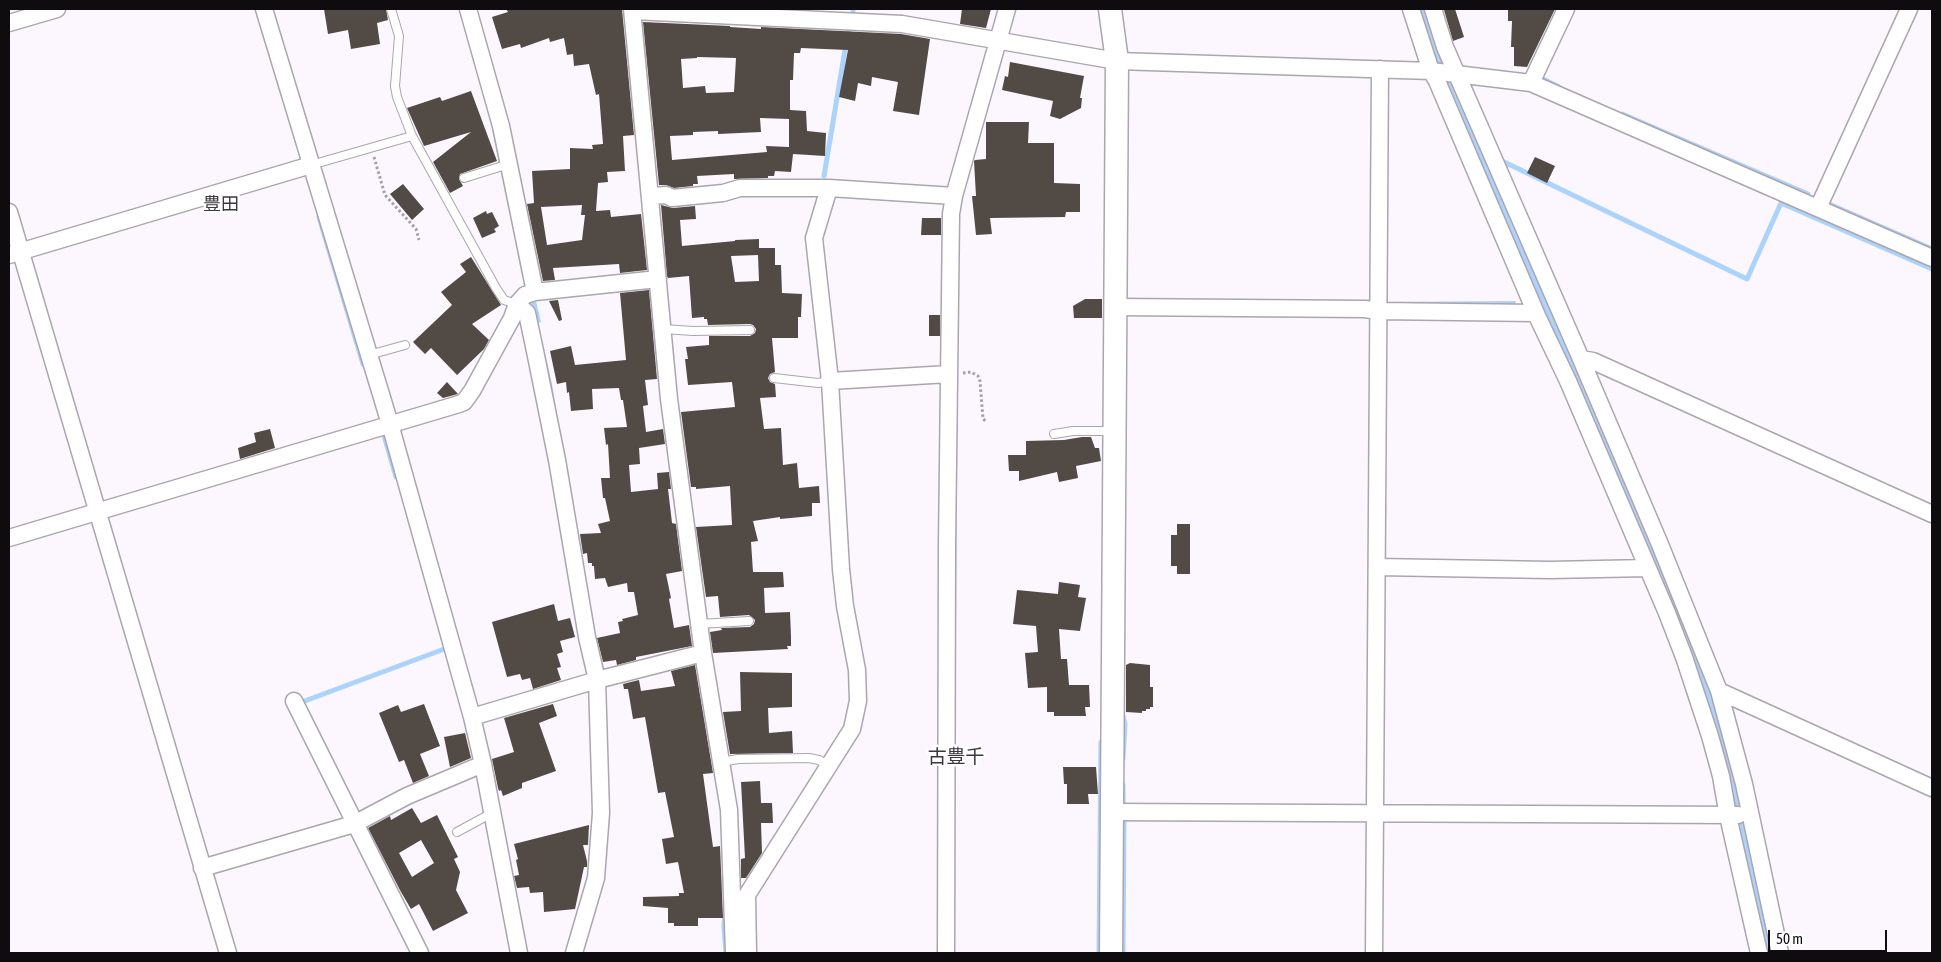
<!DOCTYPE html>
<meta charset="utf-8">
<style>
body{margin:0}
#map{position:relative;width:1941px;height:962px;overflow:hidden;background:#fcf7fe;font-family:"Asap Condensed",sans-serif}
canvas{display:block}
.frame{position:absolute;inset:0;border:10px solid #0e0c0e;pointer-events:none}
.scale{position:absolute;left:1768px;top:930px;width:119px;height:22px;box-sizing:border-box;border:2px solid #0e0c0e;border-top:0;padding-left:6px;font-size:15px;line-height:18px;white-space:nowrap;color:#0e0c0e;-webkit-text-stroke:4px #fff;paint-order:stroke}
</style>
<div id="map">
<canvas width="1941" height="962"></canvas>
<div class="frame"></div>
<div class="scale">50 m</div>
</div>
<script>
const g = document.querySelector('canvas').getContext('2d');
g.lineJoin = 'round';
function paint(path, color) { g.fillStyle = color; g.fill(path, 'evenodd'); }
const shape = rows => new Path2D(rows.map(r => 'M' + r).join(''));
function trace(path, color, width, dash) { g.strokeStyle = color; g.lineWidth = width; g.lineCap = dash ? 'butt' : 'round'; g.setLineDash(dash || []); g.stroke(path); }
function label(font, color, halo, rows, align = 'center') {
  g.font = font + ' "Asap Condensed","Noto Sans JP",sans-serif'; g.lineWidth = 5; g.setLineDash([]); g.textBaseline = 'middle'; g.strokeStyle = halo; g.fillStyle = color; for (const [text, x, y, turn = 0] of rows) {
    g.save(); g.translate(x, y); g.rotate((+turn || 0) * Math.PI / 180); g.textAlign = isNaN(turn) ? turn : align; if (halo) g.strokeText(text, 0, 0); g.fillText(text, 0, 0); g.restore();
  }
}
paint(shape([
 [1413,9,1429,9,1454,82,1714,691,1776,953,1761,953,1713,732],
 [495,128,529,285,533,301,536,301,541,322,538,323,552,384,579,549,540,341,525,285,492,129],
 [1516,301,1515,304,1382,304,1382,302],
 [954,310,958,310,954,953]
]), '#acd3fc');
trace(shape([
 [853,13,853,9],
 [1543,79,1559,87],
 [1622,114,1808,194],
 [1500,160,1747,279,1781,203,1932,269],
 [824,176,849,26],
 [1829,204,1932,249],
 [319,217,363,364],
 [383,432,396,477],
 [304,707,302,702,447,648,446,646],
 [1123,759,1125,724,1123,716],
 [1123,785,1123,807],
 [725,914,724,926,726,953],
 [1099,953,1101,742],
 [1123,953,1124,818]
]), '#acd3fc', 5);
paint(shape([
 [324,9,386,9,388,20,377,23,380,44,351,49,348,30,328,34],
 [506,9,622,9,634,135,623,136,625,171,607,172,608,182,598,183,596,211,610,210,611,217,641,214,647,270,620,273,619,264,553,268,555,280,543,281,527,204,534,203,532,171,570,169,570,148,593,149,592,145,603,144,599,94,596,95,589,64,574,66,573,54,567,55,564,38,550,42,549,38,521,48,520,44,502,49,492,17,508,12],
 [582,205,581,215,585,215,582,240,547,245,541,207],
 [962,9,991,9,986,28,960,24],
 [1447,9,1455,9,1464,37,1453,41,1444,10],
 [1508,9,1555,9,1527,67,1514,66,1514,47,1511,47,1512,21,1508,21],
 [643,22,730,26,730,27,761,29,761,27,901,34,930,39,919,115,893,111,898,82,872,77,871,86,858,83,855,101,839,97,848,50,801,48,800,53,794,53,793,80,790,80,790,110,806,111,807,131,826,133,825,156,793,154,791,172,775,171,774,176,768,176,768,178,734,179,734,174,697,176,698,184,693,184,693,186,674,188,666,185,659,185],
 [697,57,736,58,734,92,706,93,705,86,683,88,681,59,697,58],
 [760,118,789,119,789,147,766,146,767,152,672,160,670,136,693,135,693,132,718,131,718,134,761,132],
 [1010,62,1084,76,1080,98,1082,98,1081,108,1060,119,1050,116,1053,101,1002,90,1005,76,1008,77],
 [471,91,497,161,460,174,459,179,463,186,450,193,433,162,471,132,424,146,407,108,440,97,442,101],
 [986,122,1029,122,1028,143,1054,143,1054,183,1080,184,1080,212,1066,212,1065,217,990,218,992,234,976,235,972,196,976,196,974,161,975,160,986,159],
 [1535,157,1555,166,1547,183,1527,173],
 [403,184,424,209,412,220,390,194],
 [661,205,673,208,695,206,696,219,680,220,682,246,735,241,735,240,759,239,759,248,775,248,775,265,781,265,782,293,802,294,801,317,798,317,798,338,772,338,775,372,770,374,768,378,770,382,775,384,776,397,760,398,764,429,781,428,783,465,797,463,799,488,819,486,820,503,812,503,812,516,780,519,780,517,753,521,758,541,751,542,753,572,783,572,784,587,764,588,765,613,790,612,791,636,791,646,787,646,788,649,713,653,710,632,722,630,721,628,750,627,754,624,755,620,749,615,720,617,718,596,706,597,696,527,732,525,730,486,696,489,696,487,691,487,681,412,735,407,732,382,688,385,685,359,688,359,686,347,709,345,709,336,750,336,755,333,756,329,753,325,750,324,708,325,707,319,704,319,704,317,692,318,689,276,668,278,667,276],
 [758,255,759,281,735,282,731,256],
 [486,211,487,214,492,212,499,226,494,229,496,232,482,238,473,218],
 [922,218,941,218,941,235,921,235],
 [471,257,501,305,472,324,489,340,484,349,457,375,431,348,425,354,413,342,452,305,441,292,466,272,460,264],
 [649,290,657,379,645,380,648,405,643,406,646,432,663,429,665,444,639,448,640,464,629,465,631,492,658,489,657,473,669,472,671,489,668,489,672,523,676,524,682,571,666,574,671,598,669,599,674,628,689,625,692,646,636,657,636,660,617,665,616,660,603,662,597,638,620,633,618,622,623,621,622,619,638,615,634,592,628,592,627,583,608,587,605,578,595,579,594,566,592,566,592,563,588,563,587,553,583,554,580,534,601,533,598,524,610,521,605,498,603,498,601,478,610,478,608,444,606,445,604,428,627,427,623,400,621,400,619,388,592,389,593,409,571,411,569,392,567,393,566,382,557,384,550,351,571,346,575,365,626,360,620,293],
 [1085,299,1102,299,1102,318,1074,318,1073,306],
 [558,300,562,320,559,321,549,301],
 [929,315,940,315,940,336,929,336],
 [447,382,458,394,443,398,437,393],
 [270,429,275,448,240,459,238,448,256,442,254,433],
 [1082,437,1091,437,1095,448,1099,448,1101,461,1076,466,1078,478,1059,482,1057,472,1019,481,1019,471,1009,471,1008,455,1026,455,1026,441,1064,440],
 [1177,524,1190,524,1190,574,1177,574,1177,566,1171,566,1171,535,1177,535],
 [1059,582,1080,585,1078,597,1086,598,1080,631,1059,629,1061,659,1067,659,1069,685,1089,685,1090,707,1085,707,1086,716,1054,716,1054,712,1047,712,1047,687,1028,688,1025,653,1038,652,1036,626,1013,624,1017,590,1058,594],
 [554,604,558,621,570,618,575,637,560,641,563,652,557,654,561,667,557,668,561,680,533,689,530,678,522,680,520,674,507,677,492,622],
 [1130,663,1150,665,1150,687,1153,687,1153,707,1150,707,1150,709,1146,709,1146,711,1142,711,1142,713,1126,712,1126,665],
 [695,665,713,773,703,774,713,847,720,846,723,918,698,918,698,926,674,926,674,923,668,923,668,908,643,906,643,897,679,896,679,893,684,893,678,862,666,864,662,839,674,837,665,792,658,793,645,717,633,719,628,689,624,689,623,684,639,680,641,691,675,686,671,671],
 [740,672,792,673,792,707,768,708,769,733,792,731,793,753,730,754,723,712,741,711],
 [424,704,440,746,420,754,429,776,413,783,404,760,399,762,379,713,398,705,401,712],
 [553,704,557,716,539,723,556,771,522,783,522,788,503,796,501,790,499,791,498,788,492,759,514,752,504,718],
 [465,733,471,758,450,767,444,737],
 [1063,767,1096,767,1098,794,1088,794,1089,804,1067,804,1067,784,1064,784],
 [760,781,761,803,772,803,773,823,761,823,762,853,746,878,741,878,741,859,745,858,741,782],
 [412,808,421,823,437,815,458,857,454,859,460,872,456,890,468,913,433,931,419,904,411,909,401,892,368,828,390,816,391,820],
 [421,840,434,863,412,877,399,853],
 [589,825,588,845,583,845,587,861,587,867,584,867,575,909,544,912,543,892,530,893,529,887,517,888,514,876,519,875,516,860,518,859,514,844]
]), '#524a45');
const lane = shape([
 [391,9,399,36,395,86,397,97,412,136,496,288,504,300,517,304],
 [311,165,412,136],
 [464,178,509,164],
 [663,329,693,331,750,330],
 [369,355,405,345],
 [774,378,818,383,830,381],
 [1054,434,1073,431,1112,431],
 [699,624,749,621],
 [721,762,738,759,809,758,819,760,829,766],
 [457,832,492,813]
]);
const street = shape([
 [264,9,390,424,472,717,483,764,519,953],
 [468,9,501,126,535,292],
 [632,9,669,399,703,653,729,810,734,953],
 [1411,9,1431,71,1437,81,1538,318,1568,381,1667,613,1684,657,1710,736,1721,776,1728,816,1759,953],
 [1433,9,1445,47,1581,359,1659,542,1719,691,1744,784,1780,953],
 [633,11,902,24,1117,61,1431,71,1531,83,1932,258],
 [9,23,57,9],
 [1531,83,1566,9],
 [829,188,814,238,830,381,949,374],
 [650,196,666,195,672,198,723,193,740,188,829,188,954,196],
 [1818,208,1909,9],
 [9,212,228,953],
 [9,255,311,165],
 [517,304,527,313,535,351,557,460,587,637,597,680,601,813,596,878,574,953],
 [1115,307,1365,309,1378,311,1536,313],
 [1581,359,1593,361,1932,514],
 [9,538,459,404,464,402,472,391,512,318,517,304,525,295,535,292,658,279],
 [1377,567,1550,570,1648,568],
 [1719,691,1932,788],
 [294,701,420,953],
 [472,717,597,680,703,653],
 [1110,812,1738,815],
 [202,868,354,824,407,796,483,764],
 [748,953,747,895,852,729,858,701,857,670,845,606,841,569,830,381],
 [946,953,947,545,951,214,954,196,1007,9],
 [1374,953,1380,69]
]);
const secondary = shape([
 [1110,9,1117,61,1111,953]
]);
trace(lane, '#aca5ae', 10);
trace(street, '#aca5ae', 19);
trace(secondary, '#aca5ae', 25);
trace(shape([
 [374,157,385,195,416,229,419,240],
 [963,373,971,372,978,376,980,381,983,419,987,422]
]), '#a4a0a6', 3, [2.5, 2.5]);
trace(lane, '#fff', 8);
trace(street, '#fff', 16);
trace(secondary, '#fff', 22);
label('18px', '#3c373e', '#fff', [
 ["豊田",221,204]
]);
label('19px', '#3c373e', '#fff', [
 ["古豊千",956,757]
]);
</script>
